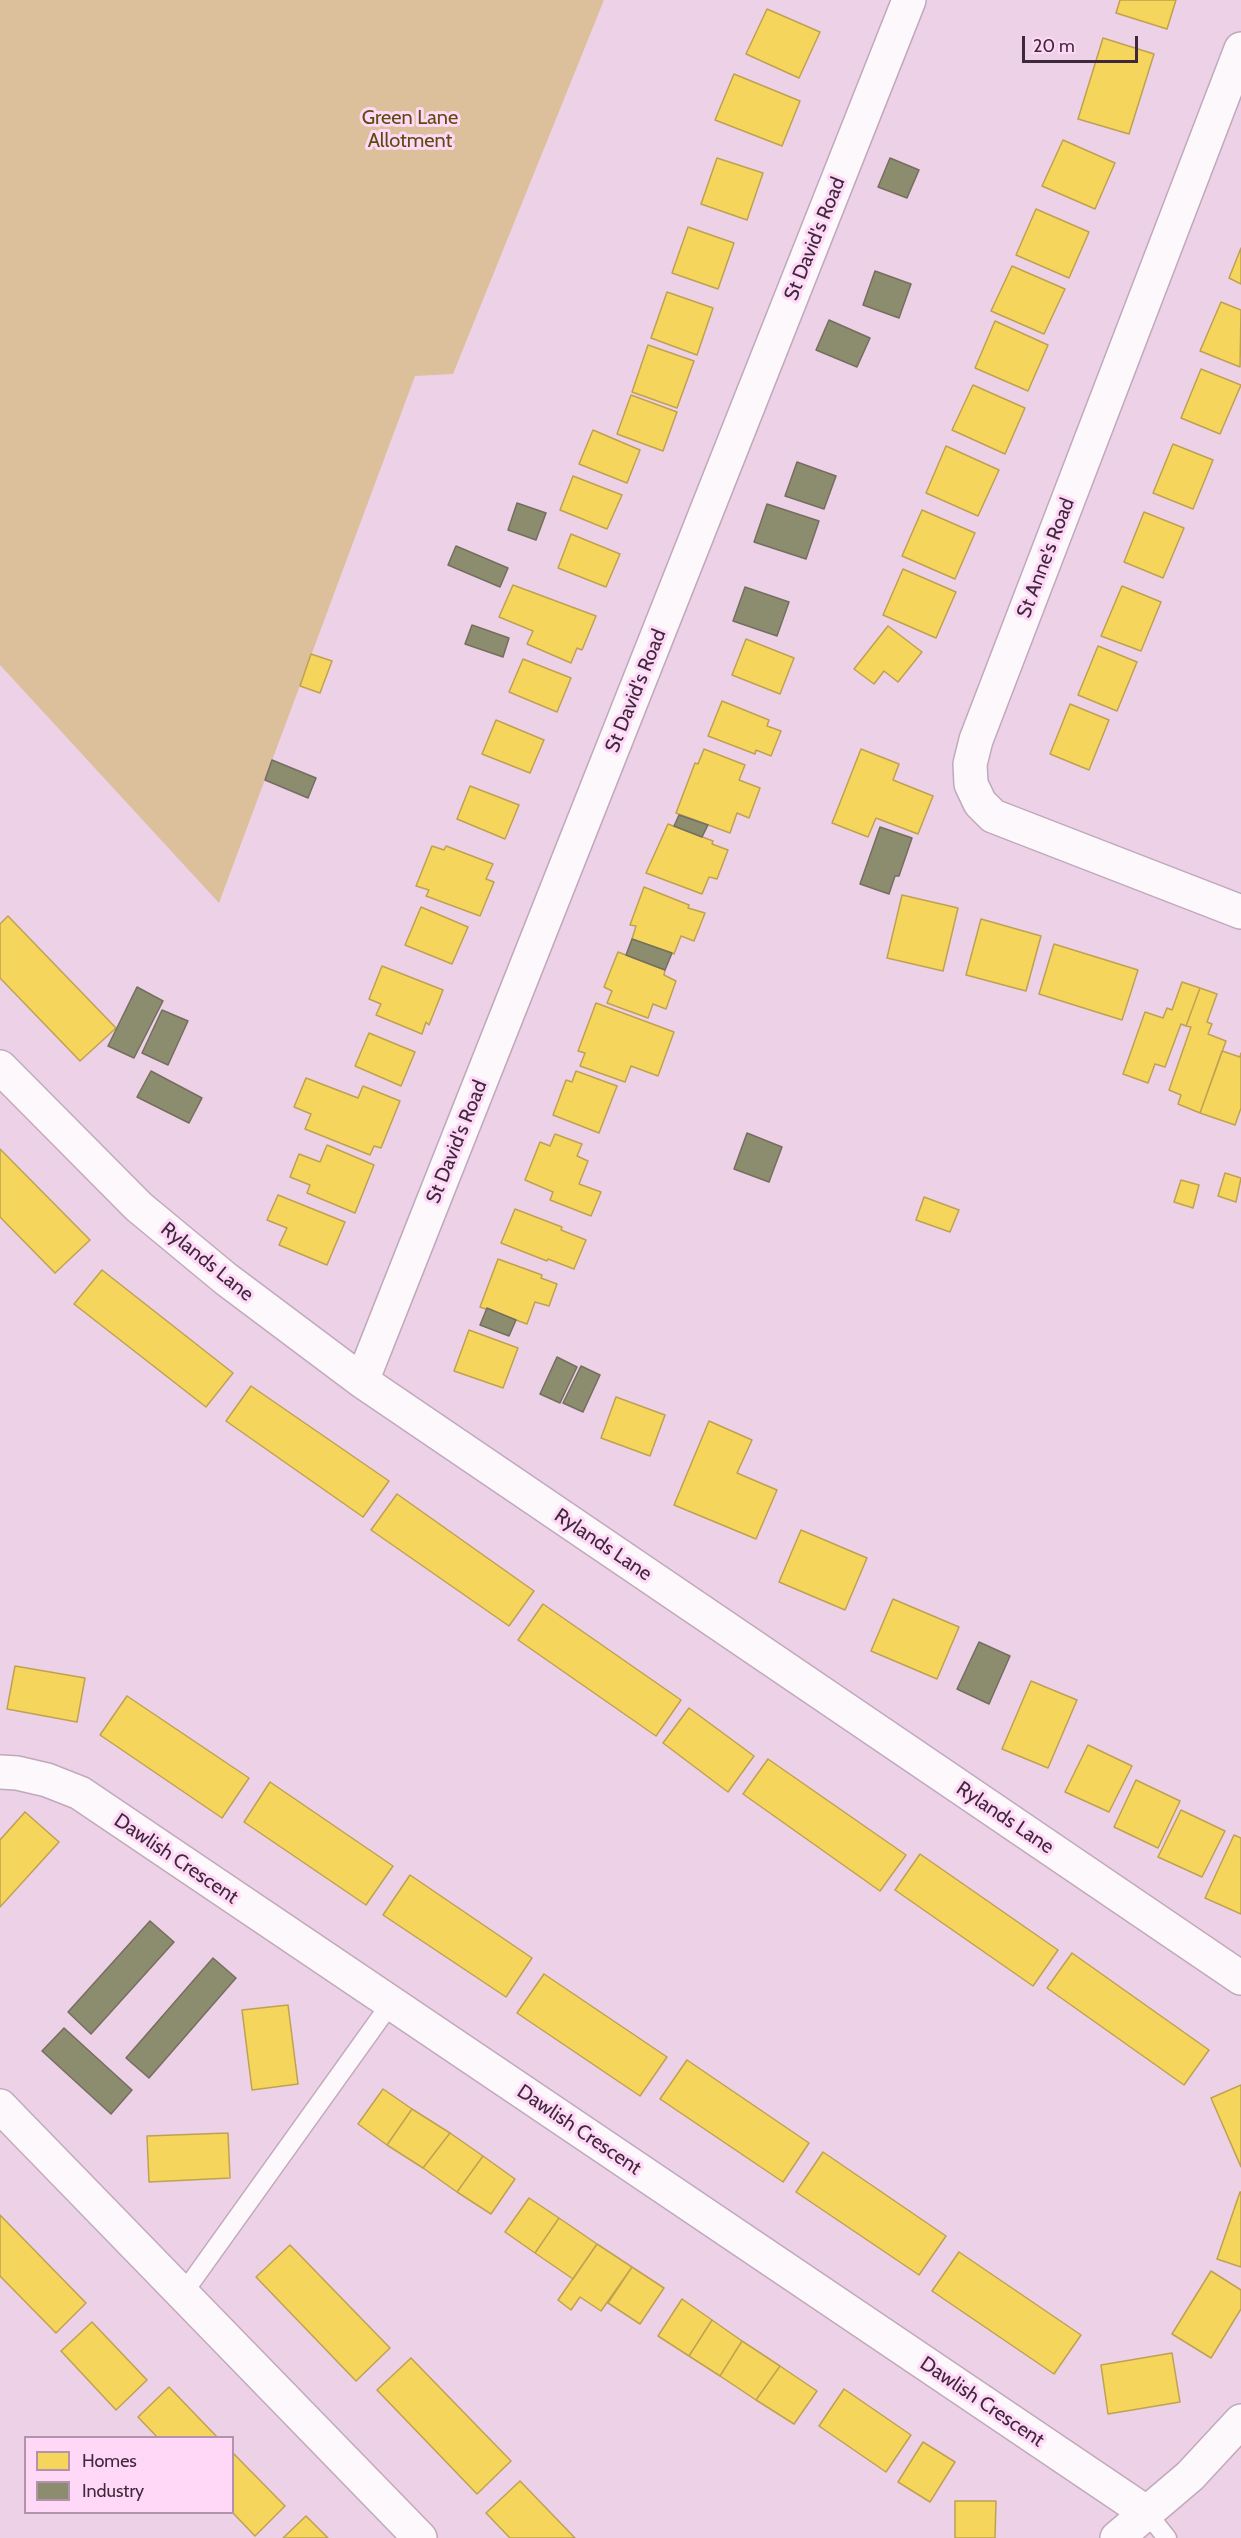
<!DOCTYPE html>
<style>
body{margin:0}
#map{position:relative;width:1241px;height:2538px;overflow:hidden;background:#edd1e7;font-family:Cabin,sans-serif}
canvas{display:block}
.legend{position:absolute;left:24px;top:2436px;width:210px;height:78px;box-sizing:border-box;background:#fed8f6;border:2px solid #b292ac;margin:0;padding:8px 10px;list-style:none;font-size:18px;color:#40283c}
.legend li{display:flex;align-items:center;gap:12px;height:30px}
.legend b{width:30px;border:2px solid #b292ac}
.scale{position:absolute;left:1022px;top:36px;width:116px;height:27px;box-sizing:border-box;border:3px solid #40283c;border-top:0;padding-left:8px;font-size:18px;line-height:21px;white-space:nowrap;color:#40283c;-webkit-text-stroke:4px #fed8f6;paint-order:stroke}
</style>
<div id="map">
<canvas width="1241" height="2538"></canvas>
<ul class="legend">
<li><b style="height:16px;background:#f6d55c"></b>Homes</li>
<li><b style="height:16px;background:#8c8c6e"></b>Industry</li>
</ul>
<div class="scale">20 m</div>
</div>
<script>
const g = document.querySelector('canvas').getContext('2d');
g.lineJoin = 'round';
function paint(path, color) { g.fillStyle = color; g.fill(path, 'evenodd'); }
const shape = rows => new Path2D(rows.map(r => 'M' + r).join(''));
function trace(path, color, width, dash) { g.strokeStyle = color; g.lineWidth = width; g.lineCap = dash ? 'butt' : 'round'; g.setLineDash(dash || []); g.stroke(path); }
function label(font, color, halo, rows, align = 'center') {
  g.font = font + ' Cabin,sans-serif'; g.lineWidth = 6; g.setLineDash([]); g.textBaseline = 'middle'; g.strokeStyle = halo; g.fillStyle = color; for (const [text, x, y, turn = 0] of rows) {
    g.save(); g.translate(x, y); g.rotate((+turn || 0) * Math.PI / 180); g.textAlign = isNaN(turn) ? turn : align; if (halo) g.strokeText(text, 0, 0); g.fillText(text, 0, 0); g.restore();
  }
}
paint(shape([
 [0,0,604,0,453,374,415,376,219,903,0,665]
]), '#dbc09b');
const homes = shape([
 [1120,0,1176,0,1167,29,1116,13,1120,0],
 [767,9,820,32,799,78,746,54,767,9],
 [1103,38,1154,54,1129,134,1078,119,1103,38],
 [734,74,800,101,782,146,715,120,734,74],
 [1063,140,1115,163,1095,209,1042,186,1063,140],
 [717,158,763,173,747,220,701,204,717,158],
 [1036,209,1089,232,1069,278,1016,255,1036,209],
 [688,227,734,243,718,289,672,273,688,227],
 [1241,248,1241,284,1229,278,1241,248],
 [1012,266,1065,289,1044,334,991,311,1012,266],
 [667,292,713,308,697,355,651,338,667,292],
 [1221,302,1241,310,1240,367,1200,351,1221,302],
 [995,321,1048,345,1028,391,975,368,995,321],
 [648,345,694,361,677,408,632,392,648,345],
 [1201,369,1241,385,1220,434,1181,418,1201,369],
 [973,385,1025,408,1005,454,952,430,973,385],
 [631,395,677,412,663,451,617,434,631,395],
 [593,430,640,450,627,483,579,464,593,430],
 [1173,444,1213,460,1193,509,1153,493,1173,444],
 [946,446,999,470,978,516,926,493,946,446],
 [573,476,622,495,607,529,560,510,573,476],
 [922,510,975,533,955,579,902,556,922,510],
 [1144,512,1184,528,1163,578,1124,562,1144,512],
 [571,534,620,554,606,587,558,568,571,534],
 [903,569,956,592,936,638,883,615,903,569],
 [513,585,596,616,582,650,577,648,571,663,527,644,533,631,499,617,513,585],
 [1122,586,1161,602,1141,651,1101,636,1122,586],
 [888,626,922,652,898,682,884,671,874,684,854,669,888,626],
 [746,639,794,658,780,694,732,675,746,639],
 [1098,646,1137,662,1117,711,1078,695,1098,646],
 [311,654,332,661,320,693,300,686,311,654],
 [523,659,571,678,557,712,509,692,523,659],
 [722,701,769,720,767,726,781,731,771,756,756,750,755,754,708,736,722,701],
 [1070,704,1109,720,1089,770,1050,754,1070,704],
 [496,720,544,740,530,773,482,754,496,720],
 [704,749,745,765,739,780,760,788,749,818,737,813,730,833,676,813,695,763,698,764,704,749],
 [861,749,899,764,893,780,933,796,918,834,876,818,868,837,832,823,861,749],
 [470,786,519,805,505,839,457,819,470,786],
 [668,824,713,841,712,844,728,850,717,879,709,877,702,894,646,873,668,824],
 [432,846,444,850,446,846,493,864,486,879,494,882,480,916,426,896,429,890,416,886,432,846],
 [644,887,689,905,688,908,705,913,694,941,681,936,674,954,632,939,636,926,630,925,644,887],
 [902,895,958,908,943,971,887,958,902,895],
 [421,907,468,927,452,964,405,945,421,907],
 [8,916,116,1028,80,1061,0,978,0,924,8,916],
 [981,919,1041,936,1026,991,966,975,981,919],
 [1054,944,1138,970,1122,1020,1039,994,1054,944],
 [618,952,665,970,664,975,676,981,666,1009,653,1004,648,1018,607,1003,612,991,604,987,618,952],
 [382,966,443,990,429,1025,426,1022,422,1034,376,1015,381,1004,369,999,382,966],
 [1182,982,1200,988,1186,1026,1181,1024,1165,1067,1155,1064,1148,1083,1123,1074,1145,1012,1163,1018,1167,1008,1172,1010,1182,982],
 [1200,988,1217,994,1207,1022,1212,1024,1208,1034,1226,1041,1200,1113,1178,1104,1181,1095,1169,1090,1191,1027,1186,1026,1200,988],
 [596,1003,674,1032,658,1076,631,1066,625,1082,580,1066,585,1053,578,1051,596,1003],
 [369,1033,415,1052,401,1086,355,1066,369,1033],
 [1222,1051,1240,1057,1241,1053,1241,1108,1235,1125,1200,1113,1222,1051],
 [576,1071,617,1086,599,1133,553,1115,566,1080,572,1082,576,1071],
 [306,1078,358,1098,363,1086,400,1101,381,1148,374,1146,370,1155,305,1129,311,1114,294,1107,306,1078],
 [555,1134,582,1144,577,1156,588,1161,579,1184,601,1192,591,1216,550,1200,553,1192,525,1180,540,1142,550,1146,555,1134],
 [327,1145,374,1165,355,1213,307,1193,310,1185,290,1177,299,1154,320,1162,327,1145],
 [0,1149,90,1240,55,1273,0,1217,0,1149],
 [1225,1173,1241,1178,1236,1202,1218,1196,1225,1173],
 [1181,1180,1199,1185,1193,1208,1174,1202,1181,1180],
 [278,1195,345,1222,327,1265,279,1245,287,1228,267,1220,278,1195],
 [924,1197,959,1210,950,1232,916,1220,924,1197],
 [515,1209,562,1227,561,1230,586,1240,574,1269,548,1259,547,1261,501,1243,515,1209],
 [498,1259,542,1275,541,1278,557,1284,549,1306,535,1302,527,1324,480,1307,498,1259],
 [102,1270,233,1373,206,1407,74,1304,102,1270],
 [469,1330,518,1348,503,1388,454,1371,469,1330],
 [251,1386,389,1481,363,1517,226,1421,251,1386],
 [616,1397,665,1415,650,1456,601,1438,616,1397],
 [709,1421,752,1440,737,1473,777,1490,756,1539,674,1505,709,1421],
 [397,1494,534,1591,509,1626,371,1530,397,1494],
 [801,1530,867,1558,845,1610,779,1582,801,1530],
 [893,1599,959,1627,937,1679,871,1651,893,1599],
 [543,1604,681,1700,656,1736,518,1640,543,1604],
 [15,1666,85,1678,77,1722,7,1709,15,1666],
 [1031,1681,1077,1700,1048,1768,1002,1749,1031,1681],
 [127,1696,249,1778,222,1818,100,1735,127,1696],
 [689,1708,754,1756,728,1792,663,1743,689,1708],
 [1088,1745,1132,1766,1109,1812,1065,1792,1088,1745],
 [768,1759,906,1855,880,1891,743,1794,768,1759],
 [1136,1780,1180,1801,1158,1848,1114,1827,1136,1780],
 [270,1782,393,1866,366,1905,244,1822,270,1782],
 [1181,1810,1225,1831,1202,1877,1158,1857,1181,1810],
 [25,1812,59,1842,0,1907,0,1840,25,1812],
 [1234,1835,1241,1838,1241,1914,1205,1898,1234,1835],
 [920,1854,1058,1950,1033,1986,895,1890,920,1854],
 [410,1875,532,1958,506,1997,383,1915,410,1875],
 [1072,1953,1209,2050,1184,2085,1047,1988,1072,1953],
 [544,1974,667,2057,640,2096,517,2013,544,1974],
 [288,2005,298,2084,252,2090,242,2010,288,2005],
 [687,2060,809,2143,783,2182,660,2099,687,2060],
 [1241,2085,1241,2167,1211,2098,1241,2085],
 [383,2089,412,2109,387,2145,358,2124,383,2089],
 [412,2109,450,2133,423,2168,387,2145,412,2109],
 [228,2133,230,2178,149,2182,147,2136,228,2133],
 [450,2133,483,2156,457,2192,423,2168,450,2133],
 [823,2152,946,2236,919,2275,796,2192,823,2152],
 [483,2156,515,2179,491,2214,457,2192,483,2156],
 [1240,2192,1241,2192,1241,2267,1217,2259,1240,2192],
 [529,2198,559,2218,535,2253,505,2232,529,2198],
 [0,2215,86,2303,56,2333,0,2276,0,2215],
 [559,2218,597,2244,573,2279,535,2253,559,2218],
 [597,2244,632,2267,601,2311,580,2297,571,2310,558,2300,597,2244],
 [290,2245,390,2348,356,2381,256,2277,290,2245],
 [959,2252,1081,2335,1054,2374,932,2291,959,2252],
 [632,2267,664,2288,640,2324,608,2303,632,2267],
 [1211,2271,1241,2290,1241,2309,1211,2358,1172,2334,1211,2271],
 [682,2299,712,2320,689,2356,658,2336,682,2299],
 [712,2320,742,2341,720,2376,689,2356,712,2320],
 [92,2322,147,2380,116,2410,61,2351,92,2322],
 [742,2341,780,2366,756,2400,720,2376,742,2341],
 [1172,2353,1180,2402,1108,2414,1101,2365,1172,2353],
 [411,2358,511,2461,477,2494,377,2390,411,2358],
 [780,2366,817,2391,794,2424,756,2400,780,2366],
 [169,2387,218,2438,158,2438,138,2417,169,2387],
 [844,2389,911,2435,886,2472,819,2426,844,2389],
 [923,2442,955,2462,930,2502,898,2482,923,2442],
 [232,2452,285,2506,255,2536,232,2512,232,2452],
 [520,2481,575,2538,510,2538,486,2513,520,2481],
 [955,2501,996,2501,995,2538,955,2538,955,2501],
 [306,2516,328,2538,283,2538,306,2516]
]);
paint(homes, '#f6d55c');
trace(homes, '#bfa152', 1.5);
const industry = shape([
 [890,158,919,170,907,198,878,187,890,158],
 [875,271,911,284,899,318,863,305,875,271],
 [829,320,870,338,857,367,816,350,829,320],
 [797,462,836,476,824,509,785,496,797,462],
 [517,503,546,513,536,540,508,530,517,503],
 [767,504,819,521,806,559,754,542,767,504],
 [456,546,508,568,500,587,448,565,456,546],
 [745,587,789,602,777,636,733,621,745,587],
 [472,625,509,638,503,657,465,644,472,625],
 [272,760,316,778,308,798,265,780,272,760],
 [679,815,708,825,702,837,674,826,679,815],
 [880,827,912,838,899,876,895,876,889,894,860,884,880,827],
 [632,939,672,953,665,970,626,955,632,939],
 [137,987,163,1001,134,1058,108,1046,137,987],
 [162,1010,188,1021,168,1065,142,1053,162,1010],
 [151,1071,202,1098,189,1123,137,1097,151,1071],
 [747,1133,782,1147,769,1182,734,1169,747,1133],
 [487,1308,516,1320,509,1336,480,1325,487,1308],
 [557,1357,577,1367,560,1403,540,1394,557,1357],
 [581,1366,600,1375,583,1412,563,1403,581,1366],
 [979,1642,1010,1656,989,1704,957,1689,979,1642],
 [150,1921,174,1942,91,2034,68,2012,150,1921],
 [213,1958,236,1978,149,2078,126,2058,213,1958],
 [64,2028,132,2090,111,2114,42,2051,64,2028]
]);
paint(industry, '#8c8c6e');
trace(industry, '#756e5f', 1.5);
const lane = shape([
 [182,2295,391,2003],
 [1147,2513,1167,2538]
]);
const street = shape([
 [1241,49,976,740,970,764,971,784,980,803,993,816,1241,912],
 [0,1067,139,1207,226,1279,362,1381,1241,1978],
 [362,1381,909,0],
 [0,1772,17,1773,47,1780,80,1793,1147,2513],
 [0,2106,420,2538],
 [1117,2538,1190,2476,1241,2421]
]);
trace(lane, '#c1a9bc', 21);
trace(street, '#c1a9bc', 36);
trace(lane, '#fcf8fb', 18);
trace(street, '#fcf8fb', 33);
label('20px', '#5c4c0e', '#fed8f6', [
 ["Green Lane",410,118],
 ["Allotment",410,141]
]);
label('20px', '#40283c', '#fed8f6', [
 ["St David's Road",815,239,-68],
 ["St Anne's Road",1046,558,-69],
 ["St David's Road",636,691,-68],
 ["St David's Road",457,1142,-68],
 ["Rylands Lane",207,1262,39],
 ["Rylands Lane",603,1545,34],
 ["Rylands Lane",1005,1818,34],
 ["Dawlish Crescent",176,1859,34],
 ["Dawlish Crescent",579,2130,34],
 ["Dawlish Crescent",982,2402,34]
]);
</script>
